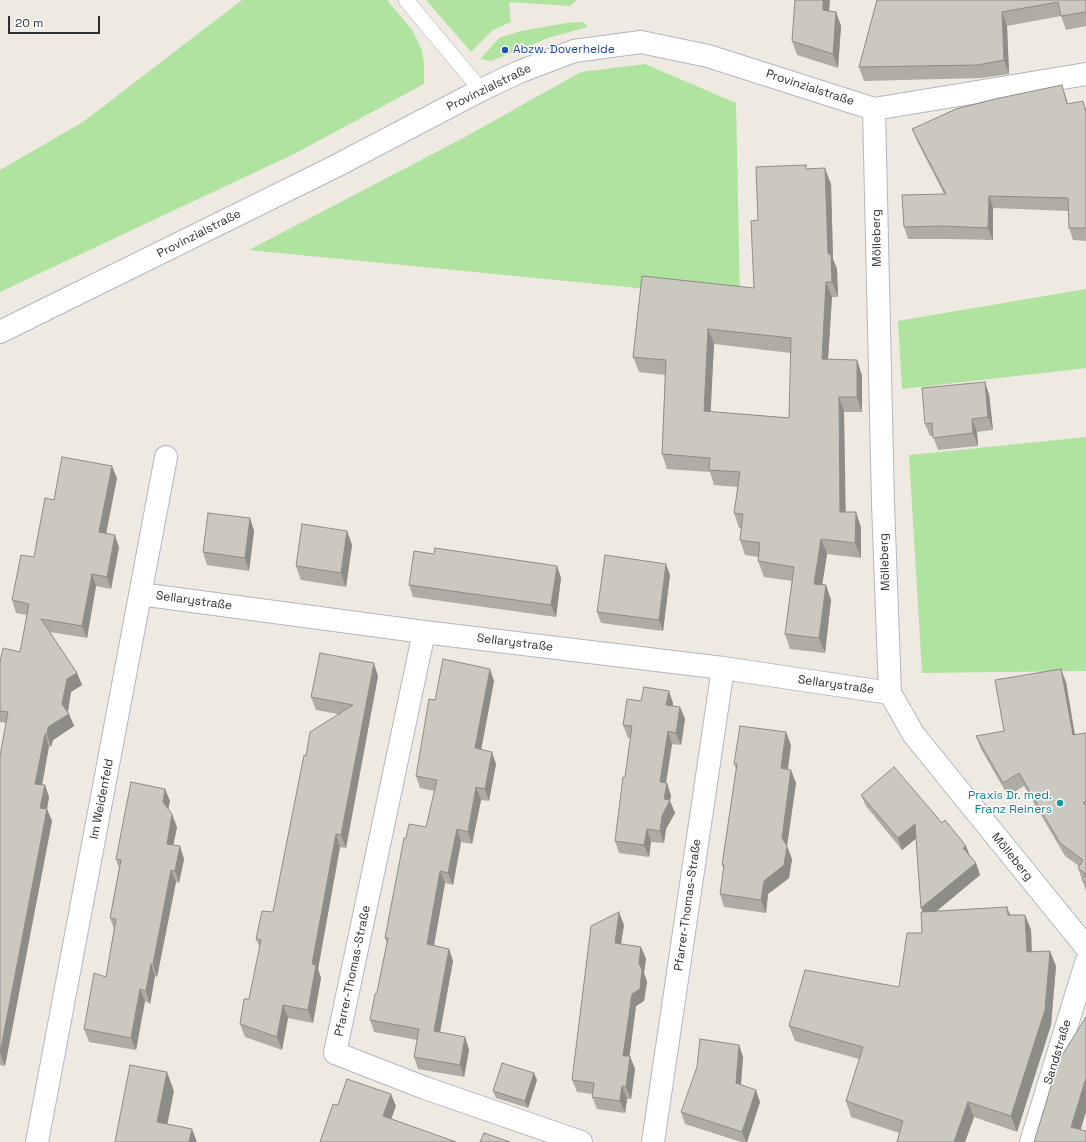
<!DOCTYPE html>
<meta charset="utf-8">
<style>
body{margin:0}
#map{position:relative;width:1086px;height:1142px;overflow:hidden;background:#eeeae1;font-family:"Space Grotesk",sans-serif}
canvas{display:block}
.scale{position:absolute;left:8px;top:16px;width:92px;height:18px;box-sizing:border-box;border:2px solid #2e2e2e;border-top:0;padding-left:5px;font-size:12px;line-height:14px;white-space:nowrap;color:#2e2e2e;-webkit-text-stroke:3px #fff;paint-order:stroke}
</style>
<div id="map">
<canvas width="1086" height="1142"></canvas>
<div class="scale">20 m</div>
</div>
<script>
const g = document.querySelector('canvas').getContext('2d');
g.lineJoin = 'round';
function paint(path, color) { g.fillStyle = color; g.fill(path, 'evenodd'); }
const shape = rows => new Path2D(rows.map(r => 'M' + r).join(''));
function trace(path, color, width, dash) { g.strokeStyle = color; g.lineWidth = width; g.lineCap = dash ? 'butt' : 'round'; g.setLineDash(dash || []); g.stroke(path); }
function label(font, color, halo, rows, align = 'center') {
  g.font = font + ' "Space Grotesk",sans-serif'; g.lineWidth = 3; g.setLineDash([]); g.textBaseline = 'middle'; g.strokeStyle = halo; g.fillStyle = color; for (const [text, x, y, turn = 0] of rows) {
    g.save(); g.translate(x, y); g.rotate((+turn || 0) * Math.PI / 180); g.textAlign = isNaN(turn) ? turn : align; if (halo) g.strokeText(text, 0, 0); g.fillText(text, 0, 0); g.restore();
  }
}
paint(shape([
 [242,0,387,0,413,31,422,51,424,64,424,84,294,154,0,292,0,170,83,122],
 [426,0,577,0,570,6,509,2,511,22,493,30,471,52],
 [583,22,588,27,551,37,491,61,480,59,499,38,521,31,566,23],
 [645,64,736,103,740,298,249,250,465,137,581,72],
 [1086,289,1086,368,902,389,898,321],
 [1086,437,1086,671,922,673,909,455]
]), '#b0e2a0');
const service = shape([
 [406,0,481,90]
]);
const minor = shape([
 [874,109,883,503,890,693,914,735,1086,947],
 [140,594,424,632,723,668,890,693],
 [424,632,335,1053,425,1088,581,1142],
 [37,1142,166,457],
 [653,1142,723,668],
 [1031,1142,1086,963]
]);
const secondary = shape([
 [0,332,336,166,481,90,519,72,574,51,641,42,708,56,874,109,1086,74]
]);
trace(service, '#b4b6c0', 16);
trace(minor, '#b4b6c0', 24);
trace(secondary, '#b4b6c0', 24);
trace(service, '#fff', 15);
trace(minor, '#fff', 22);
trace(secondary, '#fff', 22);
paint(shape([
 [877,0,1086,0,1086,26,1066,30,1061,16,1007,26,1009,74,982,78,864,81,859,67],
 [829,11,836,12,841,26,838,68,797,55,792,41],
 [1066,98,1068,104,1086,108,1086,241,1073,240,1069,228,1068,211,993,208,993,240,947,239,908,239,904,227,944,194,917,141,912,129],
 [807,169,831,184,833,259,837,269,838,297,832,297,828,360,857,360,862,376,862,412,844,412,845,512,856,512,861,528,861,558,827,554,822,585,826,585,831,600,825,653,790,649,785,634,792,581,764,577,758,561,759,557,745,555,740,540,741,528,739,528,734,513,738,487,714,485,710,472,667,469,662,454,665,375,639,372,633,357,754,288,758,220],
 [714,344,791,353,789,418,710,412],
 [989,394,993,430,977,432,978,446,938,450,933,436,930,436,925,424],
 [117,478,106,533,119,547,111,589,96,586,87,638,50,632,77,673,82,685,71,692,68,712,74,726,53,740,51,747,49,746,42,785,45,785,49,797,47,809,52,821,5,1066,0,1065,0,1066,0,756,6,723,0,722,0,662,20,652,27,615,16,613,12,600,34,557,54,500],
 [250,518,254,531,249,571,207,565,203,552],
 [347,531,352,545,346,587,301,580,296,566],
 [434,554,557,566,561,578,556,617,413,597,409,585],
 [670,575,663,631,601,623,597,612],
 [378,676,346,848,340,847,318,969,321,978,313,1023,288,1018,282,1050,245,1037,240,1024,249,999,260,948,256,939,273,912,306,756,338,714,316,710,311,697],
 [494,681,481,750,496,764,489,801,481,800,472,844,461,842,453,885,445,883,434,945,449,949,453,961,440,1032,465,1037,469,1050,464,1077,418,1069,414,1057,417,1040,374,1032,370,1020,377,992,387,943,385,938,406,838,426,827,435,791,420,788,416,776,435,700],
 [1066,682,1075,735,1086,733,1086,891,1078,868,1079,866,1065,856,1024,786,1008,796,981,749,976,736,1004,731],
 [641,701,673,703,673,706,680,707,685,719,681,745,672,744,666,783,667,783,671,796,670,801,675,813,666,829,664,843,651,842,649,857,619,853,615,841,631,738,628,738,623,725],
 [791,745,788,769,796,783,787,846,792,859,789,878,768,894,766,913,724,907,720,894,724,869,722,865,736,769,734,764],
 [165,789,170,801,168,809,177,827,173,845,184,859,179,883,176,882,157,977,155,976,150,1004,145,1001,136,1050,89,1042,84,1029,106,977,114,929,110,918,119,868,116,859],
 [861,795,942,823,966,846,970,856,976,863,980,875,936,911,1010,915,1025,915,1031,930,1032,951,1056,966,1051,1025,1017,1132,974,1117,965,1142,897,1142,899,1133,851,1117,846,1101,859,1059,795,1041,789,1026,899,987,922,933,923,912,921,908,916,838,902,850,866,806],
 [624,925,621,944,641,947,646,959,644,973,647,982,644,1001,636,1006,629,1056,635,1069,631,1099,627,1099,625,1113,597,1109,592,1097,592,1094,577,1092,572,1080],
 [739,1045,743,1057,741,1085,760,1102,747,1142,741,1142,685,1124,681,1112],
 [537,1080,528,1108,496,1098,493,1091]
]), '#aeaca4');
paint(shape([
 [823,0,830,0,828,24,823,10],
 [836,12,841,26,838,68,833,54],
 [1002,12,1007,26,1009,74,1004,60],
 [1062,85,1066,98,1071,116,1067,104],
 [825,168,831,184,833,259,837,269,838,297,832,282,828,254],
 [989,196,993,208,993,240,988,228],
 [826,282,832,297,827,375,822,359],
 [708,329,714,344,710,426,704,411],
 [857,360,862,376,862,412,857,397],
 [985,382,989,394,993,430,988,417],
 [839,397,844,412,846,527,840,512],
 [972,419,977,432,978,446,973,433],
 [112,466,117,478,104,544,99,532],
 [856,512,861,528,861,558,855,543],
 [250,518,254,531,249,571,245,558],
 [347,531,352,545,346,587,341,573],
 [115,535,119,547,111,589,107,577],
 [821,539,827,554,820,599,814,584],
 [666,564,670,575,663,631,659,620],
 [557,566,561,578,556,617,551,605],
 [92,574,96,586,87,638,82,626],
 [826,585,831,600,825,653,819,638],
 [374,663,378,676,346,848,341,835],
 [490,669,494,681,479,761,475,748],
 [1061,669,1066,682,1077,748,1073,735],
 [77,673,82,685,71,692,67,716,69,714,74,726,53,740,51,747,47,734,48,727,62,704,67,679],
 [669,691,673,703,671,717,666,705],
 [680,707,685,719,681,745,676,733],
 [668,731,672,744,664,795,660,782],
 [786,732,791,745,786,781,781,768],
 [45,734,49,746,40,796,35,784],
 [492,752,496,764,489,801,485,789],
 [791,770,796,783,787,846,792,859,789,878,768,894,766,913,761,900,764,881,782,838],
 [667,783,671,796,670,801,675,813,666,829,664,843,660,831],
 [45,785,49,797,45,820,40,808],
 [476,787,481,800,472,844,468,832],
 [165,789,170,801,167,814,163,802],
 [47,809,52,821,5,1066,0,1053],
 [172,814,177,827,171,856,167,844],
 [915,824,919,836,902,850,898,838],
 [457,829,461,842,453,885,448,873],
 [647,829,651,842,649,857,644,845],
 [336,834,340,847,318,969,321,978,313,1023,308,1010,312,964],
 [180,846,184,859,179,883,175,871],
 [966,846,970,857,963,848],
 [976,863,980,875,926,920,921,908],
 [171,870,176,882,157,977,153,964],
 [440,871,445,883,432,956,427,944],
 [1007,907,1013,922,1008,915],
 [619,912,624,925,619,955,615,943],
 [1025,915,1031,930,1032,967,1027,952],
 [641,947,646,959,644,973,647,982,644,1001,636,1006,628,1068,623,1056,632,994,639,964],
 [449,949,453,961,438,1043,434,1031],
 [1050,951,1056,966,1051,1025,1017,1132,1011,1116],
 [151,964,155,976,150,1004,146,991],
 [140,989,145,1001,136,1050,131,1038],
 [283,1005,288,1018,282,1050,277,1037],
 [465,1037,469,1050,464,1077,460,1065],
 [739,1045,743,1057,740,1095,736,1083],
 [630,1056,635,1069,631,1099,626,1087],
 [167,1072,174,1091,164,1141,157,1122],
 [534,1073,537,1080,528,1108,525,1101],
 [1086,1078,1086,1112,1077,1142,1071,1127],
 [622,1086,627,1099,625,1113,620,1101],
 [756,1090,760,1102,747,1142,746,1142,742,1132],
 [391,1094,396,1106,388,1128,383,1116],
 [968,1102,974,1117,965,1142,954,1142],
 [192,1129,197,1142,189,1142]
]), '#8d8c86');
const building = shape([
 [795,0,823,0,823,10,836,12,833,54,792,41,795,0],
 [877,0,1086,0,1086,12,1061,16,1058,2,1002,12,1004,60,977,65,859,67,877,0],
 [1062,85,1067,104,1083,101,1086,113,1086,228,1069,228,1068,198,989,196,988,228,942,226,904,227,902,195,946,194,912,129,956,109,995,99,1062,85],
 [806,165,806,169,825,168,828,254,831,254,832,282,826,282,822,359,857,360,857,397,839,397,840,512,856,512,855,543,821,539,814,584,826,585,819,638,785,634,794,567,758,561,760,543,740,540,743,514,734,513,740,472,709,470,710,458,662,454,666,360,633,357,642,276,754,288,751,221,758,220,756,167,806,165],
 [708,329,791,338,789,418,704,411,708,329],
 [985,382,988,417,972,419,973,433,933,438,932,423,925,424,922,388,985,382],
 [62,457,112,466,99,532,115,535,107,577,92,574,82,626,41,619,77,673,67,679,62,704,69,714,48,727,47,734,45,734,35,784,45,785,40,808,47,809,0,1053,0,756,8,712,0,711,0,662,3,648,20,652,29,604,12,600,21,555,34,557,45,498,54,500,62,457],
 [208,513,250,518,245,558,203,552,208,513],
 [302,524,347,531,341,573,296,566,302,524],
 [435,548,557,566,551,605,409,585,414,551,434,554,435,548],
 [605,555,666,564,659,620,597,612,605,555],
 [320,653,374,663,341,835,336,834,312,964,316,965,308,1010,283,1005,277,1037,240,1024,244,999,249,999,261,940,256,939,262,911,273,912,304,755,306,756,310,732,353,705,311,697,320,653],
 [443,659,490,669,475,748,492,752,485,789,476,787,468,832,457,829,448,873,440,871,427,944,449,949,434,1031,465,1037,460,1065,414,1057,419,1029,370,1020,375,994,377,992,388,938,385,938,404,838,406,838,409,824,426,827,437,780,416,776,429,699,435,700,443,659],
 [1061,669,1073,735,1086,733,1086,801,1083,803,1086,806,1086,874,1078,868,1083,860,1060,843,1019,773,1003,783,976,736,1004,731,995,680,1061,669],
 [644,687,669,691,666,705,680,707,676,733,668,731,660,782,667,783,664,799,670,800,662,816,660,831,647,829,644,845,615,841,623,777,625,777,632,726,623,725,627,699,641,701,644,687],
 [740,726,786,732,781,768,791,770,782,838,787,846,784,865,764,881,761,900,720,894,724,865,722,865,737,764,734,764,740,726],
 [894,767,942,823,945,820,966,846,963,848,976,863,921,908,915,824,898,838,861,795,894,767],
 [131,782,165,789,163,802,172,814,167,844,180,846,175,871,171,870,153,964,151,964,146,991,140,989,131,1038,84,1029,94,973,106,977,116,919,110,918,121,860,116,859,131,782],
 [1086,875,1086,883,1082,880,1086,875],
 [1007,907,1008,915,1025,915,1027,952,1050,951,1045,1010,1011,1116,968,1102,954,1142,897,1142,903,1121,846,1101,863,1047,789,1026,805,970,899,987,907,933,922,933,921,912,1007,907],
 [619,912,615,943,641,947,639,964,642,969,640,989,632,994,623,1056,630,1056,626,1087,622,1086,620,1101,592,1097,594,1083,572,1080,591,926,619,912],
 [1086,1017,1086,1078,1071,1127,1086,1131,1086,1142,1034,1142,1059,1060,1086,1017],
 [700,1039,739,1045,736,1083,756,1090,742,1132,681,1112,697,1067,700,1039],
 [502,1063,534,1073,525,1101,493,1091,502,1063],
 [130,1065,167,1072,157,1122,192,1129,189,1142,115,1142,130,1065],
 [347,1079,391,1094,383,1116,456,1142,320,1142,333,1104,338,1105,347,1079],
 [484,1133,510,1142,480,1142,484,1133]
]);
paint(building, '#cac8bf');
trace(building, '#8d8c86', 1);
for (const [x, y, r, color] of [
 [505,50,4,"#1a4fb4"],
 [1060,803,4,"#0f9aa8"]
]) { const dot = new Path2D(); dot.arc(x, y, r, 0, 2 * Math.PI); g.fillStyle = color; g.fill(dot); trace(dot, '#fff', 1.5); }
label('12px', '#164399', '#fff', [
 ["Abzw. Doverheide",513,50]
], 'left');
label('12px', '#2e2e2e', '#fff', [
 ["Provinzialstraße",489,88,-26],
 ["Provinzialstraße",810,88,18],
 ["Provinzialstraße",199,234,-27],
 ["Mölleberg",877,238,-91],
 ["Mölleberg",885,562,-92],
 ["Sellarystraße",194,601,8],
 ["Sellarystraße",515,643,7],
 ["Sellarystraße",836,685,8],
 ["Im Weidenfeld",102,799,-79],
 ["Mölleberg",1012,857,51],
 ["Pfarrer-Thomas-Straße",688,905,-82],
 ["Pfarrer-Thomas-Straße",353,971,-78],
 ["Sandstraße",1058,1052,-73]
]);
label('12px', '#0d838f', '#fff', [
 ["Praxis Dr. med.",1052,796],
 ["Franz Reiners",1052,810]
], 'right');
</script>
